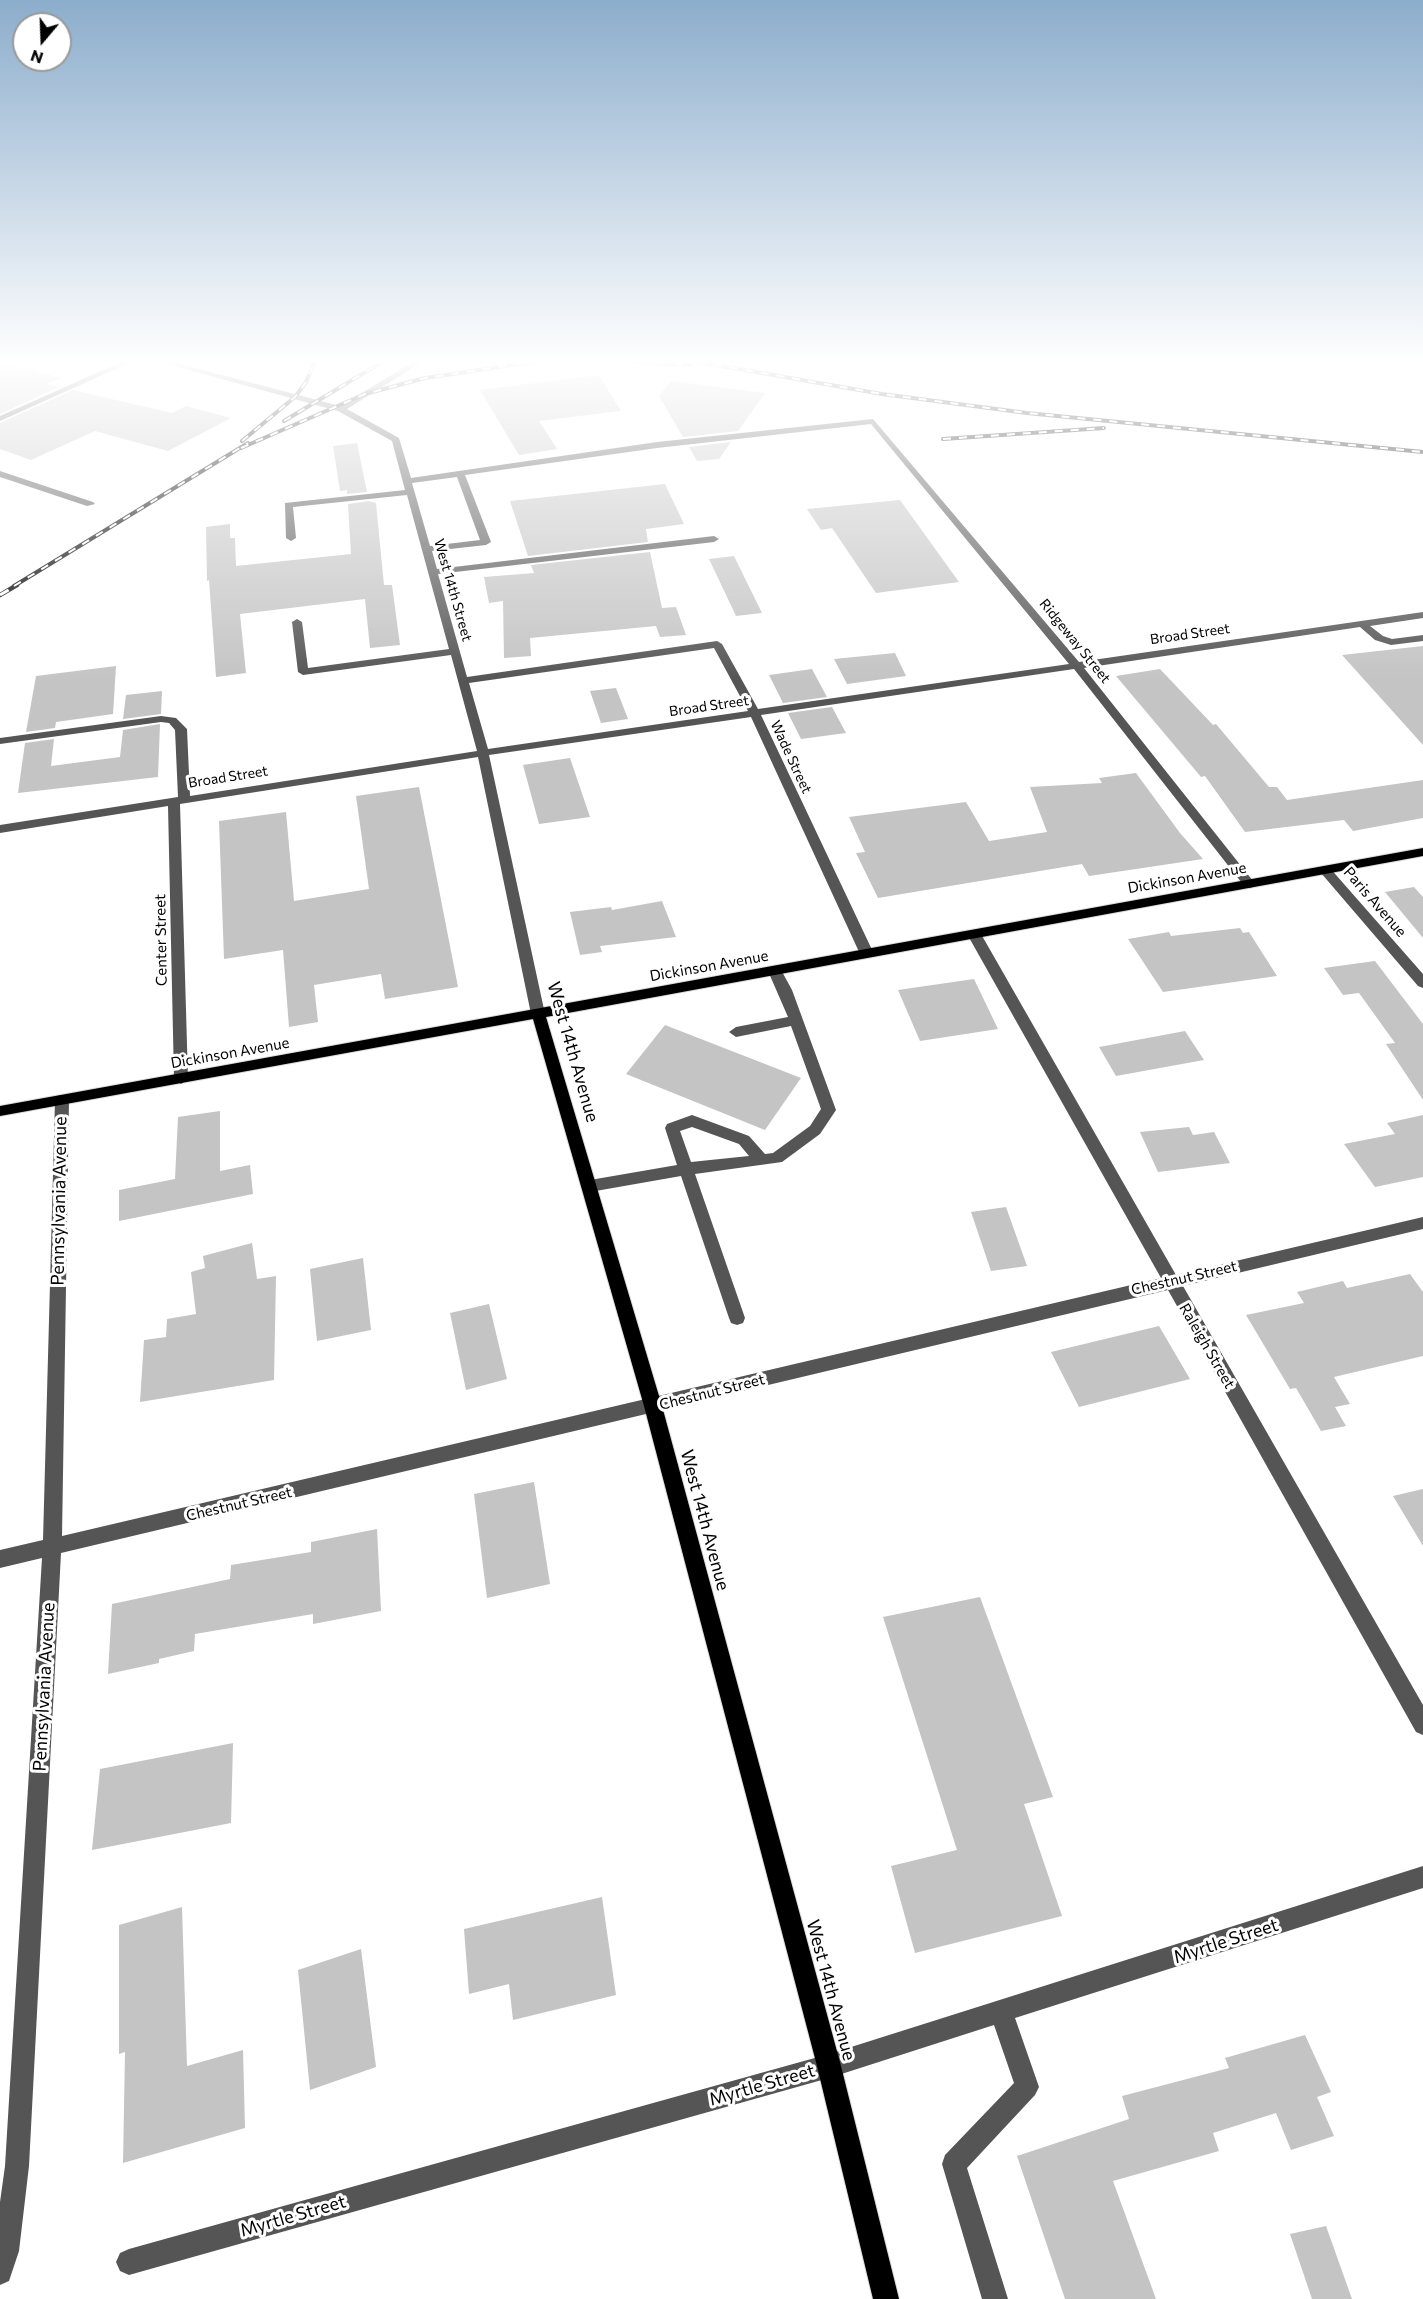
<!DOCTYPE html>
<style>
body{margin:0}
#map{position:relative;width:1423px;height:2299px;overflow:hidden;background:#fff;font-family:Commissioner,sans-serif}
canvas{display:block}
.north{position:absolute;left:12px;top:12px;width:60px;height:60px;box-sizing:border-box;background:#fff;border:2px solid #999;border-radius:50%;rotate:199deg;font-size:16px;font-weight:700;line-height:24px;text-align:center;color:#000}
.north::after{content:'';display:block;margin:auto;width:21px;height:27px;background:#000;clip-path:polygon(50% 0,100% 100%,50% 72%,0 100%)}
</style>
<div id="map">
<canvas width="1423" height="2299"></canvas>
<div class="north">N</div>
</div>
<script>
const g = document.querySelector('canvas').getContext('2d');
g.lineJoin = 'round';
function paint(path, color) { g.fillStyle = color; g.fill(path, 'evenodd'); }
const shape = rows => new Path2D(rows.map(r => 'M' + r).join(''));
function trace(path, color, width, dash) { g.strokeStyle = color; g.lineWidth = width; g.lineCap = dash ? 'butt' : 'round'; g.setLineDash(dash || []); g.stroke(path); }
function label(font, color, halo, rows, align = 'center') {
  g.font = font + ' Commissioner,sans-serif'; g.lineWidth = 6; g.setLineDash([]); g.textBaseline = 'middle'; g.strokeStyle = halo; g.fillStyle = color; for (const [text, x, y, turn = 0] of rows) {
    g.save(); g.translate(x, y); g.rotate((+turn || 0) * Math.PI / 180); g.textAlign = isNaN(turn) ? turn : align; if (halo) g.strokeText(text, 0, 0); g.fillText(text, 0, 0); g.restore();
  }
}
paint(shape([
 [0,360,61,378,47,384,59,387,0,414],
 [599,375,621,411,539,421,557,449,519,455,480,390],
 [671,381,765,393,738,431,683,437,659,396],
 [73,390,172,413,186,406,231,418,168,451,95,431,31,460,0,449,0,423],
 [731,442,719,459,697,461,689,447],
 [357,443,367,492,347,494,347,490,340,491,333,446],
 [665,484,684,524,646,529,648,542,528,556,510,501],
 [900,500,959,582,876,593,832,528,821,530,807,509],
 [369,501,376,503,384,585,392,585,400,645,370,648,365,599,240,614,246,673,216,677,209,580,207,581,206,527,230,524,230,538,235,538,236,566,351,554,348,504],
 [650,552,662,608,676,607,686,635,660,637,656,626,530,638,531,656,504,658,503,601,489,603,484,577,534,573,531,565],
 [734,556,762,613,736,616,709,559],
 [1423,646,1423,745,1342,655],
 [895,653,906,676,847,684,834,659],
 [116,666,113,714,56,722,55,728,26,732,36,676],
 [812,669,827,697,783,703,769,675],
 [1160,669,1213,725,1216,724,1269,787,1277,787,1287,800,1423,780,1423,818,1353,831,1344,820,1245,832,1205,776,1201,777,1116,676],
 [616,688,628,719,601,723,590,691],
 [162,691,161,714,123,719,126,695],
 [832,707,846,733,801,739,788,713],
 [160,724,158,777,18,793,25,743,54,739,51,766,120,757,123,730],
 [570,758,590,817,539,824,523,765],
 [1136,773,1180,833,1203,859,1089,876,1082,864,878,898,856,853,865,852,849,817,966,802,989,841,1047,832,1030,787,1102,783,1099,778],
 [419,787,458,987,385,999,381,974,314,985,318,1022,289,1027,283,950,224,959,219,821,286,812,294,901,369,889,356,796],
 [1414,887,1423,897,1423,938,1385,892],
 [662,901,676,937,600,946,602,952,580,955,570,912,611,907,612,910],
 [1240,928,1243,933,1249,932,1277,976,1163,992,1128,939,1169,932,1171,936],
 [1375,961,1423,1024,1423,1100,1386,1044,1395,1043,1359,993,1343,995,1324,968],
 [974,979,998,1029,920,1041,898,990],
 [665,1025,801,1078,765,1130,626,1074],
 [1185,1031,1204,1060,1116,1076,1099,1047],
 [220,1111,220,1171,250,1165,253,1194,119,1221,119,1190,175,1179,178,1117],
 [1423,1115,1423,1177,1375,1187,1344,1144,1395,1134,1387,1123],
 [1189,1127,1193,1135,1214,1132,1230,1163,1158,1172,1140,1132],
 [1006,1207,1027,1266,991,1271,971,1212],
 [252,1243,257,1279,276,1276,274,1380,140,1402,144,1340,166,1337,167,1319,196,1314,191,1272,205,1268,203,1256],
 [363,1258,371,1330,317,1341,310,1269],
 [1410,1274,1423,1292,1423,1356,1334,1377,1350,1404,1335,1407,1346,1426,1321,1431,1296,1388,1290,1389,1246,1315,1304,1303,1297,1292,1343,1281,1347,1288],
 [489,1304,507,1379,466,1390,450,1313],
 [1159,1326,1190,1379,1079,1407,1051,1352],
 [534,1482,550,1584,487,1598,474,1494],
 [1423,1489,1423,1546,1393,1496],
 [377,1529,381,1611,313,1624,313,1614,195,1634,194,1651,159,1659,159,1663,108,1674,112,1604,230,1579,231,1565,311,1552,311,1542],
 [980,1597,1053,1797,1024,1804,1062,1916,915,1953,891,1866,957,1850,883,1617],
 [233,1743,231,1823,92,1850,100,1769],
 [602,1897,616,1995,513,2020,509,1984,469,1994,464,1929],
 [182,1907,187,2066,243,2050,245,2128,123,2163,125,2052,119,2054,119,1925],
 [361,1949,376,2067,310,2090,298,1970],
 [1305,2035,1331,2092,1317,2097,1334,2136,1291,2150,1276,2113,1213,2133,1219,2151,1113,2181,1156,2299,1065,2299,1017,2156,1129,2119,1122,2096,1229,2068,1225,2058],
 [1326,2226,1352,2299,1312,2299,1290,2234]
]), '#c4c4c4');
const major = shape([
 [1423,848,1423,856,546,1017,662,1406,841,2066,899,2299,873,2299,817,2066,644,1406,533,1019,0,1116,0,1106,1423,848]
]);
trace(major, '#dbdbdb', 2);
paint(shape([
 [128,359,138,359,0,421,0,416,128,359],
 [149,359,161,359,340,406,418,359,427,359,347,409,399,438,411,478,657,442,873,419,1079,662,1423,612,1423,618,1370,626,1383,636,1392,639,1423,635,1423,641,1391,645,1375,640,1360,627,1084,668,1253,881,1253,887,1249,888,1245,887,1074,669,761,715,874,954,867,958,860,954,751,717,489,755,545,1014,538,1019,531,1014,478,757,180,804,188,1079,181,1084,174,1079,168,806,0,833,0,825,178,797,175,730,169,723,161,722,0,744,0,738,161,716,176,718,187,729,190,796,477,751,451,655,303,675,298,672,292,622,297,619,302,622,308,668,449,649,407,495,293,507,296,538,291,541,286,538,285,503,405,490,392,441,338,411,149,359],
 [871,424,1069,664,758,709,722,644,717,641,467,677,438,574,714,542,719,539,714,536,437,569,432,551,486,545,491,542,465,475,657,448,871,424],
 [457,477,480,540,430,546,412,483,457,477],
 [714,648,748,711,488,749,469,683,714,648],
 [0,471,93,502,95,504,87,506,0,477,0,471],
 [1325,866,1329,867,1423,974,1423,988,1418,986,1321,873,1319,870,1325,866],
 [974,930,981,934,1176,1275,1423,1217,1423,1229,1183,1286,1423,1705,1423,1735,1416,1732,1168,1290,61,1553,29,2166,19,2251,9,2281,0,2285,0,2202,5,2166,42,1558,0,1568,0,1550,43,1540,55,1100,57,1096,62,1095,69,1100,62,1536,1161,1278,967,934,974,930],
 [775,966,780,968,792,990,836,1110,820,1134,782,1162,695,1174,745,1318,743,1323,737,1325,731,1323,729,1318,681,1176,590,1192,585,1190,582,1186,585,1182,590,1180,677,1165,665,1128,667,1124,692,1115,749,1136,765,1154,773,1153,810,1126,821,1109,791,1026,736,1037,729,1032,736,1027,788,1017,768,971,775,966],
 [692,1127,739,1144,749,1156,691,1162,680,1131,692,1127],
 [1423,1866,1423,1888,1015,2018,1039,2087,1035,2095,967,2168,1008,2299,982,2299,942,2164,945,2155,1014,2083,994,2025,829,2078,129,2275,120,2271,116,2262,120,2253,129,2249,829,2054,1423,1866]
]), '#555');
paint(major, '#000');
const railFar1 = shape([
 [682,359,882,394,1027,413,1423,452],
 [284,421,387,359],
 [943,439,1104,428],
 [242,441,295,397,306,382,316,359],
 [241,448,365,394,425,378,540,361,593,359,690,365],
 [14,586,248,443]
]);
const rail = shape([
 [0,595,17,585]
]);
trace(railFar1, '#000', 4);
trace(rail, '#000', 4.5);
trace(railFar1, '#fff', 2, [8]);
trace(rail, '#fff', 3, [10]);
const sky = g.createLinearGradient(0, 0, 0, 681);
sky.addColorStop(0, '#8cadcc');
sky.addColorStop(0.53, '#fff');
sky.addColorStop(1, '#ffffff00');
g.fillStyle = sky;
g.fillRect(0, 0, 1423, 681);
label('14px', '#000', '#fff', [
 ["West 14th Street",453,590,74],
 ["Broad Street",1190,634,-8],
 ["Ridgeway Street",1075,641,51],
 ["Broad Street",709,706,-8],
 ["Wade Street",791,757,65],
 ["Broad Street",228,777,-9]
]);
label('15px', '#000', '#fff', [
 ["Dickinson Avenue",1187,878,-10],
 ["Paris Avenue",1375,902,49],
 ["Center Street",161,940,-91],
 ["Dickinson Avenue",709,966,-10],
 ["Dickinson Avenue",230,1053,-10],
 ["Chestnut Street",1184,1278,-13],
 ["Raleigh Street",1207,1346,60],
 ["Chestnut Street",712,1392,-14],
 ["Chestnut Street",239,1504,-13]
]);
label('18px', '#000', '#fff', [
 ["West 14th Avenue",573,1052,74],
 ["Pennsylvania Avenue",59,1201,-89],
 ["West 14th Avenue",705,1520,75],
 ["Pennsylvania Avenue",44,1687,-87],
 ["Myrtle Street",1226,1941,-18],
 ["West 14th Avenue",831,1990,75],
 ["Myrtle Street",762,2085,-16],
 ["Myrtle Street",293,2216,-16]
]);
</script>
